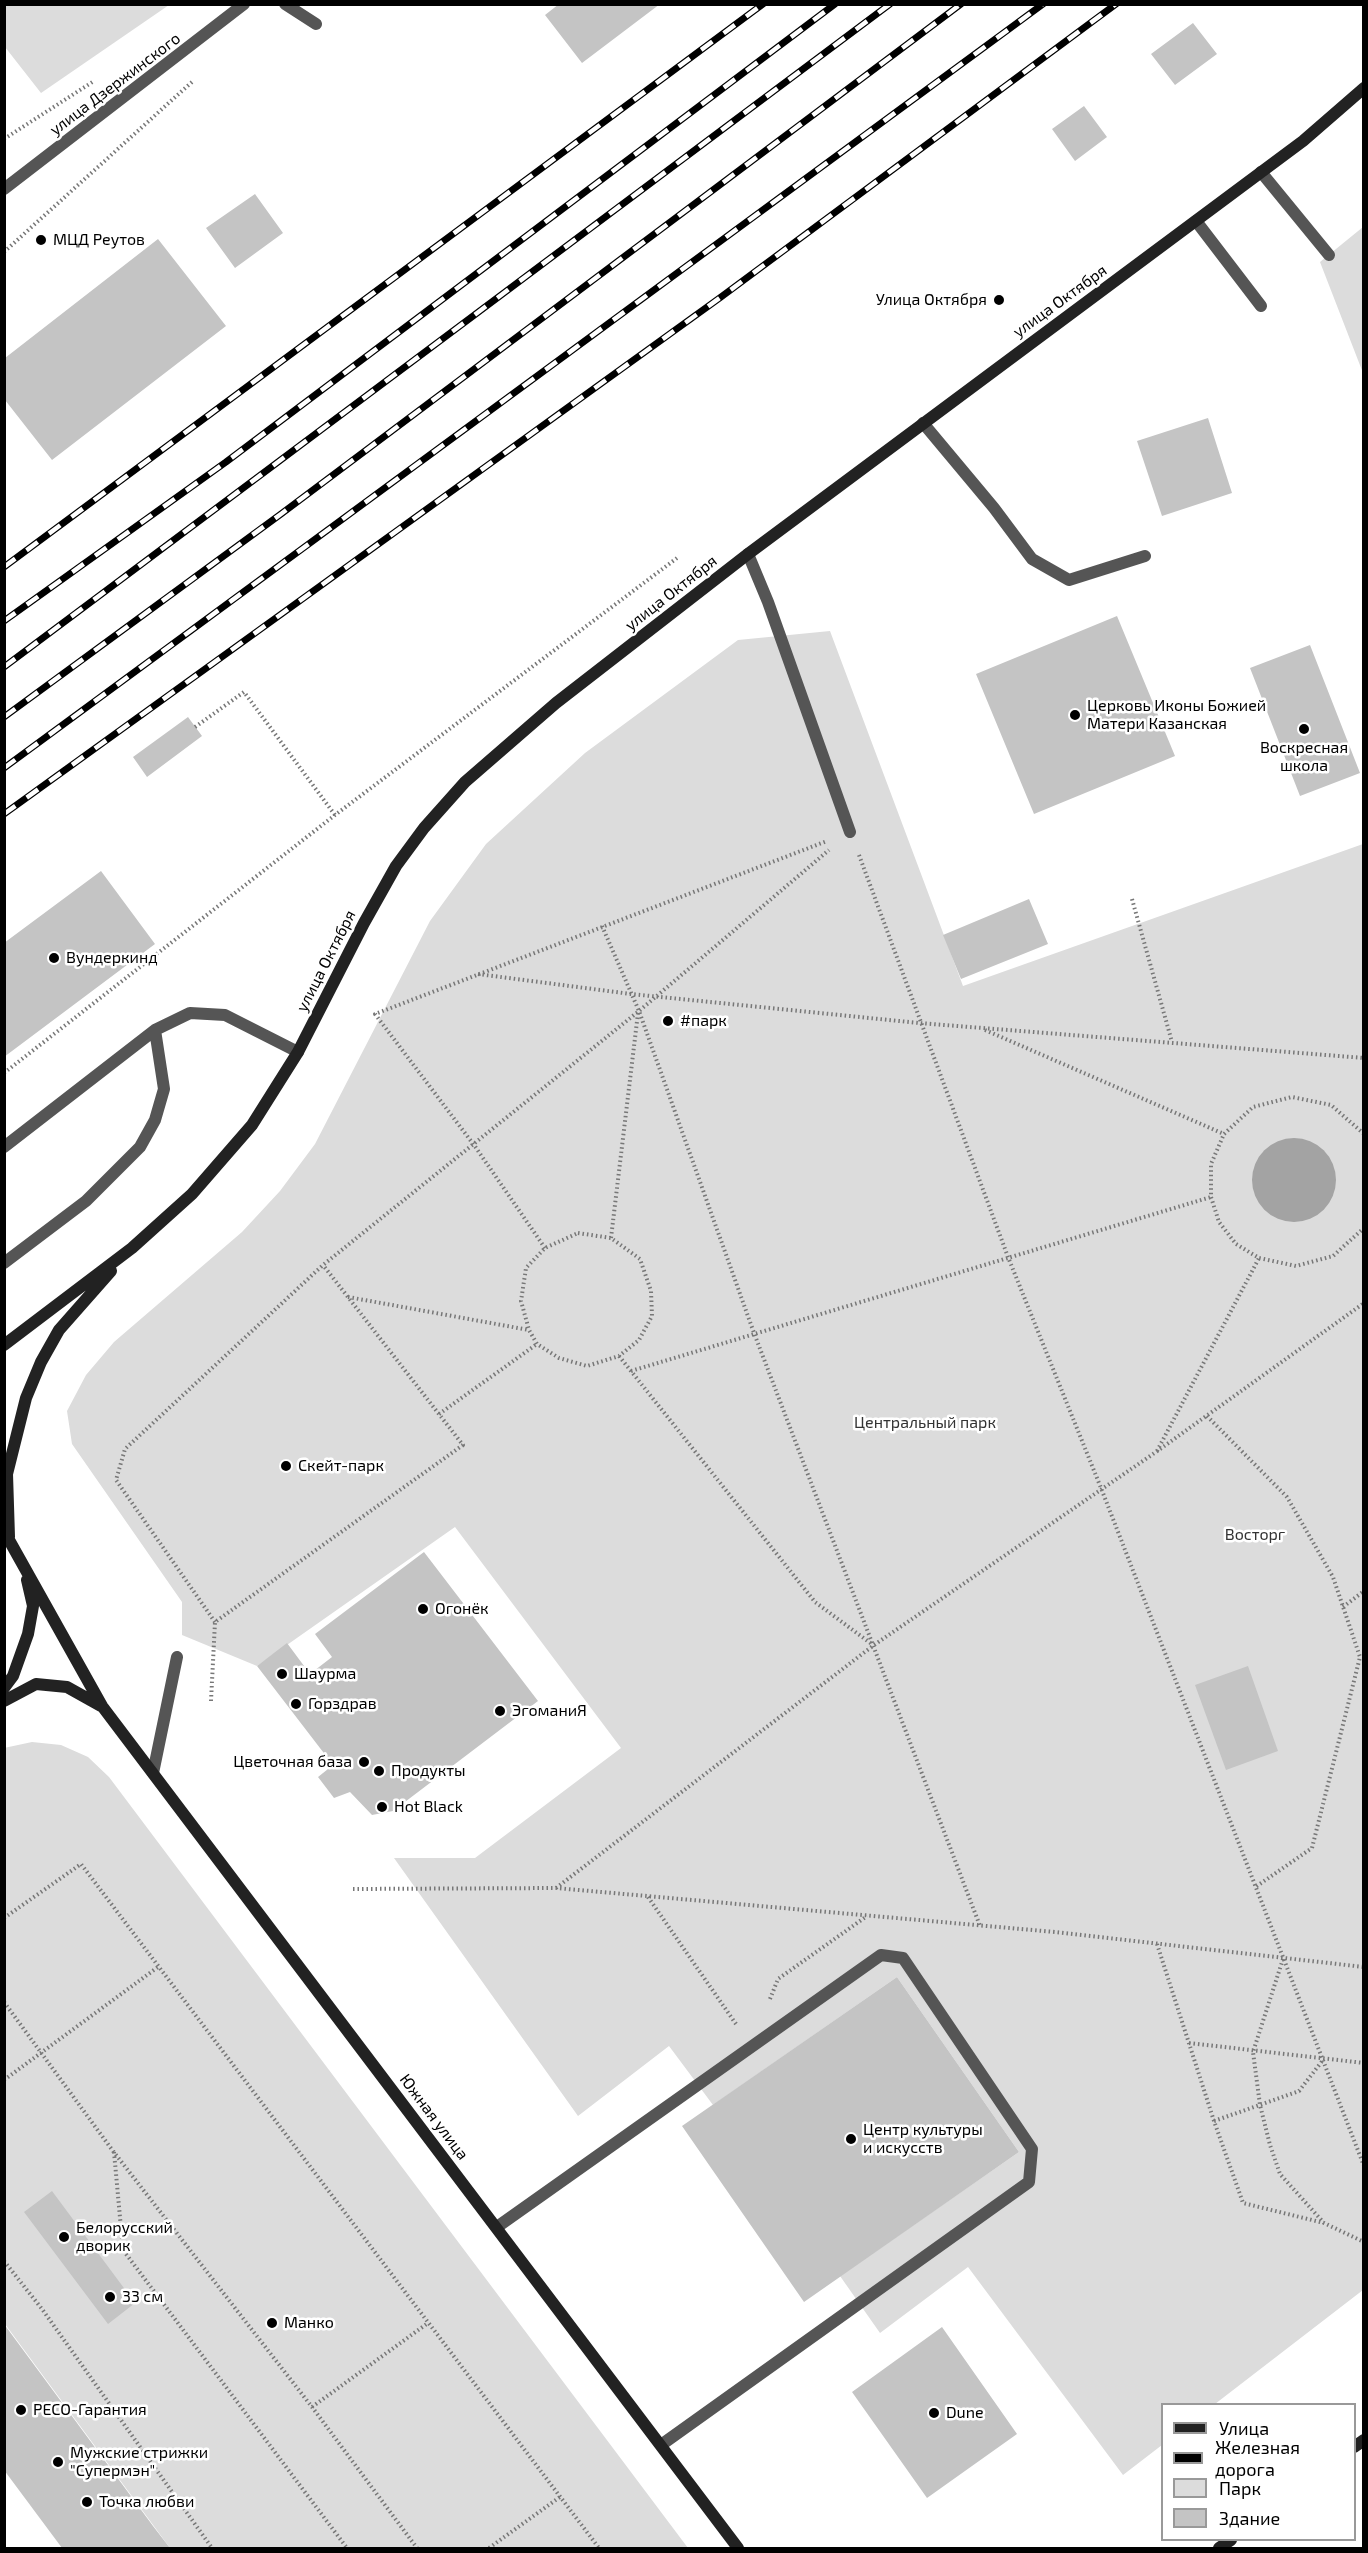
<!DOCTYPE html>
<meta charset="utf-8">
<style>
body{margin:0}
#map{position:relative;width:1368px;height:2553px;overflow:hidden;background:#fff;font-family:"Exo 2",sans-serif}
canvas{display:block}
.frame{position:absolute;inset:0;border:6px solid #000;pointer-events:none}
.legend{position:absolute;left:1161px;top:2403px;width:195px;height:138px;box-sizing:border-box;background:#fff;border:2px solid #999;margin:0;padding:8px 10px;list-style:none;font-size:18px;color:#000}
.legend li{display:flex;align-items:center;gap:12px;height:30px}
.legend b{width:30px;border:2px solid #999}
</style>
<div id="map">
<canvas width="1368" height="2553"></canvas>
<div class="frame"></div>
<ul class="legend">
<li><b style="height:8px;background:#222"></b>Улица</li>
<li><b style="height:8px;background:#000"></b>Железная дорога</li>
<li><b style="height:16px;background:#dcdcdc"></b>Парк</li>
<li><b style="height:16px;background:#c4c4c4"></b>Здание</li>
</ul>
</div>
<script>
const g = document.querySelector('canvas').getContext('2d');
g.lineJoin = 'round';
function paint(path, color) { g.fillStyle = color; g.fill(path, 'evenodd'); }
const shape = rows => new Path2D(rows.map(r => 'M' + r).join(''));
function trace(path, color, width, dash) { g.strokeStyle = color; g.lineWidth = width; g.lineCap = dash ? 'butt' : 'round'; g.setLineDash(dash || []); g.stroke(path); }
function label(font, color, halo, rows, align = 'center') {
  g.font = font + ' "Exo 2",sans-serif'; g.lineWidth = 5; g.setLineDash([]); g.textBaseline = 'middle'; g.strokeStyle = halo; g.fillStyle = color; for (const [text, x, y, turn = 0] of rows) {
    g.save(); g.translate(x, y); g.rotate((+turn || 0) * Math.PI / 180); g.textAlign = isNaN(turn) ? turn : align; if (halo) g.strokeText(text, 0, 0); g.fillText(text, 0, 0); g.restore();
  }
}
paint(shape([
 [5,4,169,4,169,5,41,93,5,47],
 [1363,227,1363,373,1320,262],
 [830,631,963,986,1363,844,1363,2290,1215,2404,1162,2404,1162,2445,1123,2475,968,2267,880,2333,840,2276,1019,2152,897,1977,713,2105,669,2046,578,2116,394,1858,475,1858,621,1748,455,1527,257,1666,182,1635,182,1602,72,1444,67,1411,86,1375,114,1342,242,1232,280,1191,315,1144,430,921,486,844,585,753,738,640],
 [32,1742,61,1745,88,1757,109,1777,688,2548,170,2548,5,2324,4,1748]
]), '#dcdcdc');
paint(shape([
 '1252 1180a42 42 0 1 1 84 0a42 42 0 1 1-84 0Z'
]), '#a3a3a3');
paint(shape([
 [559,4,660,4,582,63,545,15],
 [1193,23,1217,54,1175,85,1151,54],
 [1084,106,1107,137,1075,161,1052,129],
 [255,194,283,233,235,268,206,228],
 [158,239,226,326,52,460,5,400,5,358],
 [1208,418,1232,493,1162,516,1137,441],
 [1117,616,1175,756,1034,814,976,674],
 [1310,645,1360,773,1300,796,1250,668],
 [188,717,202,736,147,777,133,757],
 [101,871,155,944,4,1057,4,943],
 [1029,899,1048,944,961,979,943,935],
 [424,1552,538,1701,393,1811,372,1815,350,1792,334,1798,318,1777,333,1765,257,1666,287,1643,310,1674,332,1657,315,1634],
 [1248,1666,1278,1751,1226,1770,1195,1685],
 [897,1977,1019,2152,804,2302,682,2126],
 [52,2191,135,2303,108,2324,24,2212],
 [4,2324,153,2526,170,2548,62,2548,4,2470],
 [942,2327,1017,2434,927,2498,852,2392]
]), '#c4c4c4');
trace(shape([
 [4,139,94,81],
 [4,252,193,81],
 [195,727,244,692,335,815],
 [859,855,1008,1257,1101,1488,1364,2166],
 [1132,899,1172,1042],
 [602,926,639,1011,754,1333,980,1926],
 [478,974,631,994,919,1023,1364,1058],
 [985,1030,1224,1134],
 [4,1073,335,815,677,558],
 [1364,1134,1331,1105,1292,1097,1253,1107,1224,1134,1211,1164,1211,1197,1219,1222,1236,1244,1259,1258,1296,1266,1333,1256,1364,1228],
 [578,1233,611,1238,640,1259,651,1291,652,1316,639,1340,619,1356,587,1366,559,1358,537,1344,529,1330,521,1301,526,1268,545,1248,578,1233],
 [611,1238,638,1013],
 [545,1248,474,1145,375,1014,827,841],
 [348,1297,529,1330],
 [619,1356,815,1602,873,1645],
 [631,1371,1211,1197],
 [439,1414,537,1344],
 [1207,1416,1287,1497,1333,1577,1360,1657,1312,1848,1254,1888],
 [1157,1451,1259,1258],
 [1343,1607,1364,1591],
 [215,1622,116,1480,125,1449,323,1265,639,1011,829,850],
 [211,1701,215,1622,463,1445,323,1265],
 [556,1888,874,1645,1156,1452,1364,1303],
 [353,1889,556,1888,1055,1932,1364,1967],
 [648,1897,736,2024],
 [4,1918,81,1864,599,2548],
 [1157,1944,1214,2121,1243,2203,1324,2223],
 [1283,1959,1253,2052,1260,2105,1270,2145,1280,2174,1324,2223,1364,2242],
 [770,1999,778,1979,867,1916],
 [4,2002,113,2151,312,2407,417,2548],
 [1189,2043,1364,2063],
 [4,2080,158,1967],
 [1214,2121,1299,2091,1323,2060],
 [114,2152,123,2250,347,2548],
 [4,2261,42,2309,212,2548],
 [312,2407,428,2323],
 [489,2548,560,2497]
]), '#777', 4, [1.5, 3]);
trace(shape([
 [285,4,316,24],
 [1261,172,1329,255],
 [1196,221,1261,306],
 [923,423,994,508,1032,559,1069,580,1145,556],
 [748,554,768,602,850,832],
 [4,1147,155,1030,190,1013,225,1015,298,1052],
 [4,1263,86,1201,140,1147,155,1120,164,1089,155,1030],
 [153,1773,177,1657],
 [497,2227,881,1955,903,1958,1032,2149,1029,2182,661,2445]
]), '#555', 12);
trace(shape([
 [4,189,244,4]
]), '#555', 12);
trace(shape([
 [4,1345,132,1248,192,1194,252,1125,298,1052,364,923,396,866,424,828,465,782,556,703,748,554,1303,141,1364,88],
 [4,1531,102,1706,738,2548],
 [9,1537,7,1474,26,1398,41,1362,59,1330,111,1271],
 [4,1688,13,1676,28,1634,33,1606,27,1580],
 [4,1701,36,1684,67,1687,101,1706],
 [1354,2447,1364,2440],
 [1219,2548,1231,2540]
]), '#222', 12);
const rail = shape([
 [4,567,763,4],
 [4,621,226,462,835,4],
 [4,667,890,4],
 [4,717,281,514,961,4],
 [4,768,1043,4],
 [4,814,721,297,1116,4]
]);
trace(rail, '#000', 7);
trace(rail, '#fff', 4.5, [14]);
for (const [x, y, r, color] of [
 [41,240,6,"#000"],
 [999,300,6,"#000"],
 [1075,715,6,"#000"],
 [1304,729,6,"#000"],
 [54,958,6,"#000"],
 [668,1021,6,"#000"],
 [286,1466,6,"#000"],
 [423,1609,6,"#000"],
 [282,1674,6,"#000"],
 [296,1704,6,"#000"],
 [500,1711,6,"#000"],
 [364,1762,6,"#000"],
 [379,1771,6,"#000"],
 [382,1807,6,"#000"],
 [851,2139,6,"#000"],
 [64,2237,6,"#000"],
 [110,2297,6,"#000"],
 [272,2323,6,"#000"],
 [21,2410,6,"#000"],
 [934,2413,6,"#000"],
 [58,2462,6,"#000"],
 [87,2502,6,"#000"]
]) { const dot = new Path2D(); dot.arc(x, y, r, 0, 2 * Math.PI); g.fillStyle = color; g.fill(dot); trace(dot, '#fff', 2); }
label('16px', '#000', '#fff', [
 ["улица Дзержинского",115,84,-37],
 ["улица Октября",1060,301,-36],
 ["улица Октября",671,593,-38],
 ["улица Октября",326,961,-63],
 ["Южная улица",434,2117,53]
]);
label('16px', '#000', '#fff', [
 ["МЦД Реутов",53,240],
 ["Улица Октября",987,300,"right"],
 ["Церковь Иконы Божией",1087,706],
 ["Матери Казанская",1087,724],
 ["Воскресная",1304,748,"center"],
 ["школа",1304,766,"center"],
 ["Вундеркинд",66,958],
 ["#парк",680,1021],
 ["Скейт-парк",298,1466],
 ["Огонёк",435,1609],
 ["Шаурма",294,1674],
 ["Горздрав",308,1704],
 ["ЭгоманиЯ",512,1711],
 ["Цветочная база",352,1762,"right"],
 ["Продукты",391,1771],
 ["Hot Black",394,1807],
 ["Центр культуры",863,2130],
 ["и искусств",863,2148],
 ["Белорусский",76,2228],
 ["дворик",76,2246],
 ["33 см",122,2297],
 ["Манко",284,2323],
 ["РЕСО-Гарантия",33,2410],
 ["Dune",946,2413],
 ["Мужские стрижки",70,2453],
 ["\"Супермэн\"",70,2471],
 ["Точка любви",99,2502]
], 'left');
label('16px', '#333', '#fff', [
 ["Центральный парк",925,1423],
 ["Восторг",1255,1535]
]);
</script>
